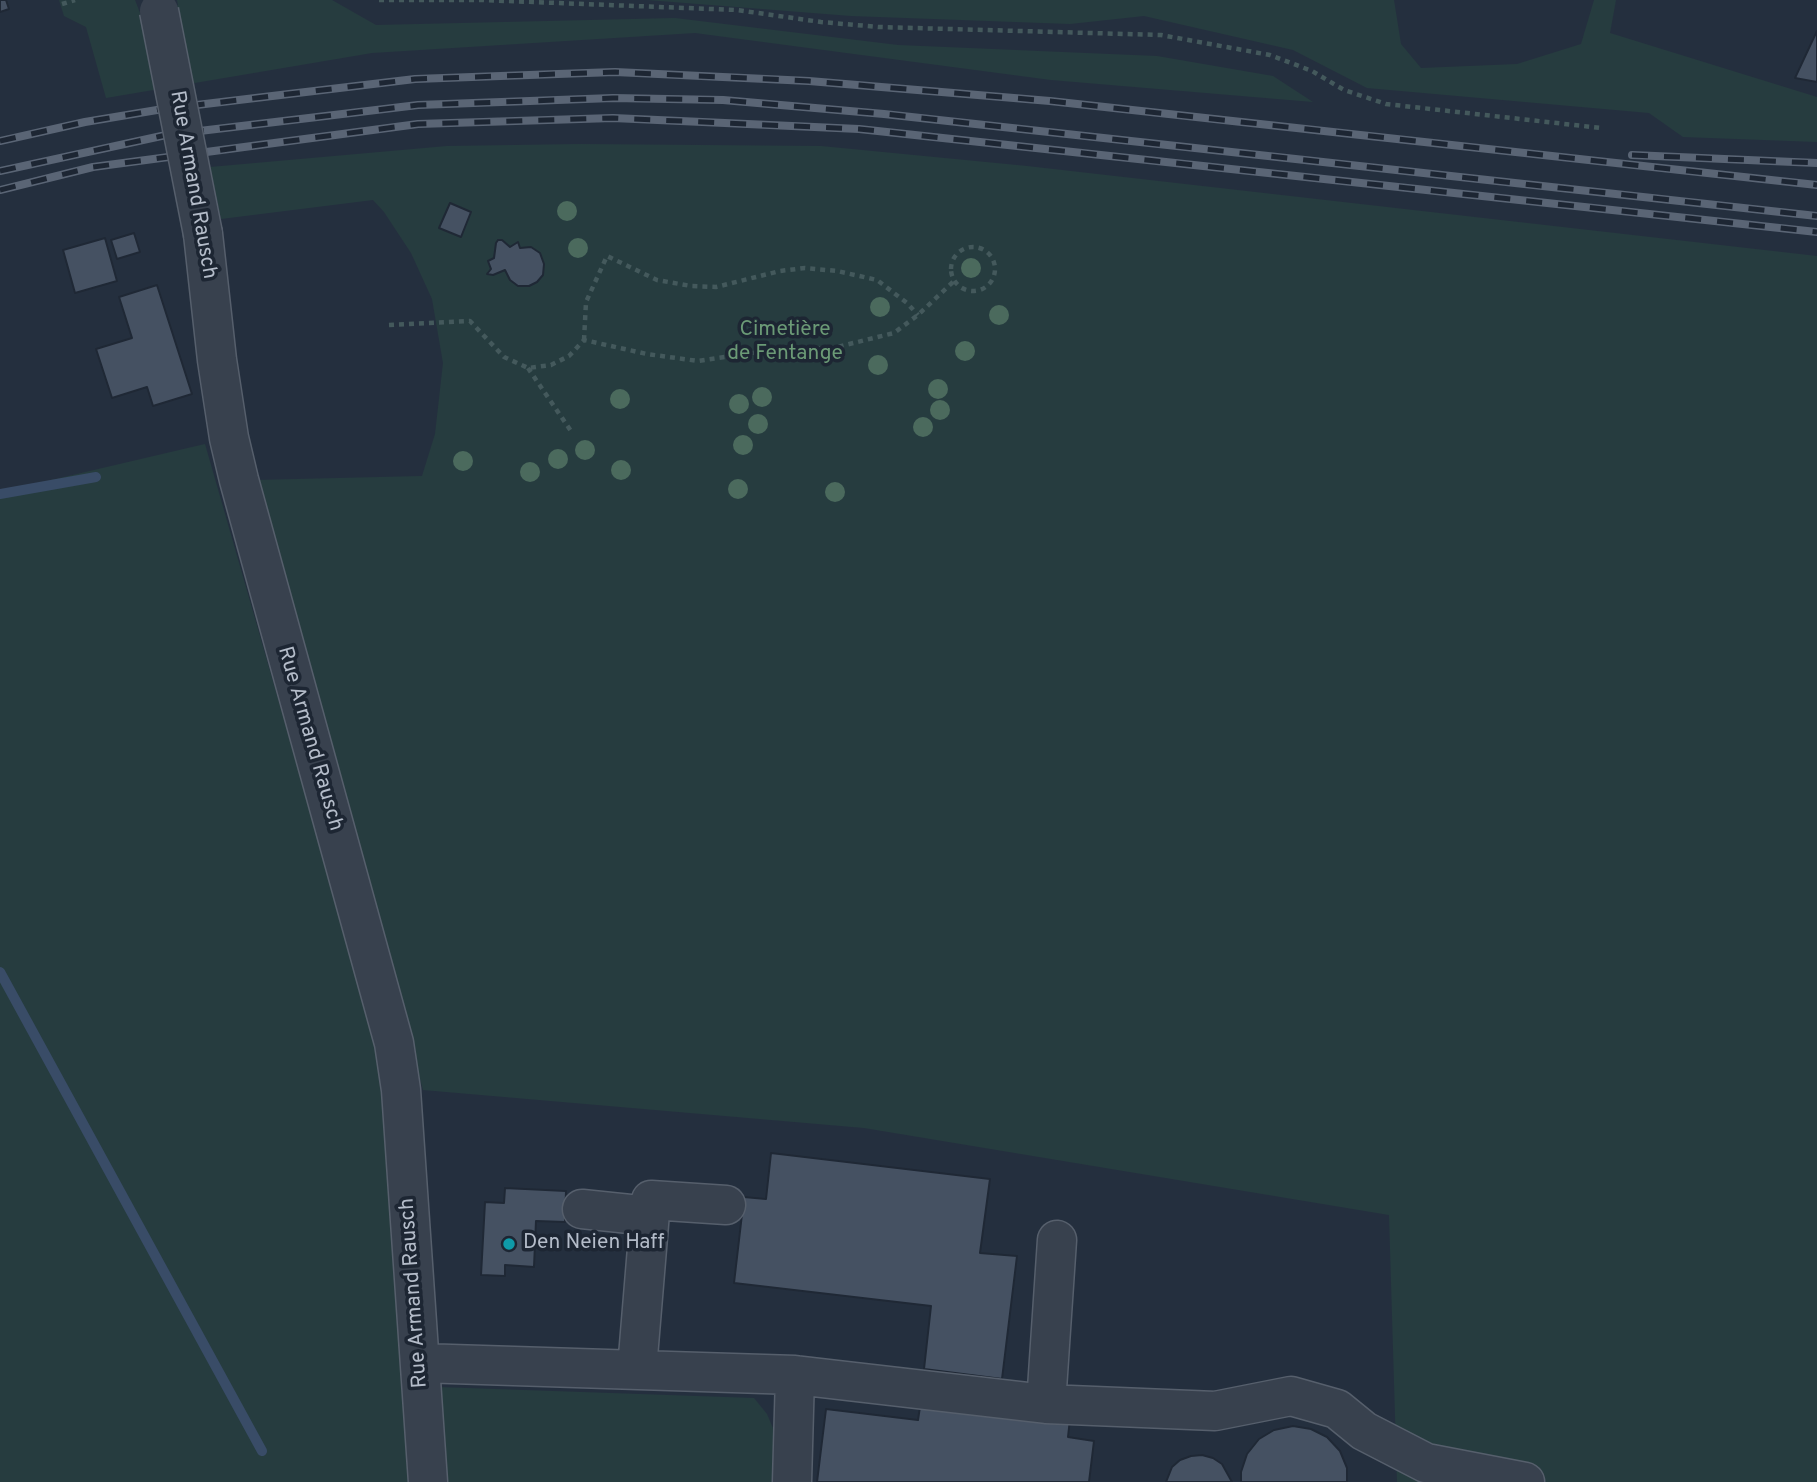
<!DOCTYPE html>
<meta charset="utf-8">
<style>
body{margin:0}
canvas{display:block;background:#242f3e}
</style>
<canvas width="1817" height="1482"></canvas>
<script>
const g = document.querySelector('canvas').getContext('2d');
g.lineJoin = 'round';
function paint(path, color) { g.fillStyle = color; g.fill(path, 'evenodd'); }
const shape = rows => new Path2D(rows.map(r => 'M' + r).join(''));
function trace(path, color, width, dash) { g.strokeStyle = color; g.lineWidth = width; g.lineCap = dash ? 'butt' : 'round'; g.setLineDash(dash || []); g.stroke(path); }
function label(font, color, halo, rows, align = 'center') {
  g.font = font + ' Overpass,sans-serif'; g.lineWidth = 7; g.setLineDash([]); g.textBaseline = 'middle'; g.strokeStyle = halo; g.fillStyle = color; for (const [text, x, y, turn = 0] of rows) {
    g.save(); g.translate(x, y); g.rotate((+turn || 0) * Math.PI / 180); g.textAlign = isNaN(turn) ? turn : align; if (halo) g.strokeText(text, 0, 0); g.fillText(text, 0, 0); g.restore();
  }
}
paint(shape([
 [59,0,135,0,142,18,178,5,177,0,332,0,376,25,675,18,898,45,1157,56,1273,76,1313,102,1051,80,695,33,372,53,106,98,86,27,64,16],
 [647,0,1394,0,1401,44,1421,68,1517,64,1581,44,1594,0,1616,0,1610,33,1817,97,1817,142,1683,137,1649,113,1367,88,1293,50,1144,16,1070,24,851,16],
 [580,144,821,146,1027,166,1817,256,1817,1482,1397,1482,1389,1215,864,1128,423,1090,255,480,422,476,435,434,443,363,432,299,411,253,384,212,373,200,221,219,210,167,447,146],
 [205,444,370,1020,388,1115,409,1482,0,1482,0,492],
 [438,1387,754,1398,767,1414,775,1433,778,1482,445,1482]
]), '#263c3f');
trace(shape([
 [0,494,96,477],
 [0,972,262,1451]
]), '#394c67', 10);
const building = shape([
 [0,0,6,0,9,9,0,12,0,0],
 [1817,31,1817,82,1795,78,1817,31],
 [450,203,471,212,461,237,439,228,450,203],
 [134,233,140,252,117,259,111,240,134,233],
 [105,238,117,281,75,293,63,250,105,238],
 [498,240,502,240,510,247,518,242,520,248,531,247,540,253,544,264,543,275,537,282,529,286,518,286,510,280,505,270,493,275,487,274,491,269,488,261,494,258,496,243,498,240],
 [157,285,192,394,153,406,147,387,112,398,96,349,132,338,119,297,157,285],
 [771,1153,990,1179,980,1253,1017,1256,1002,1379,924,1369,931,1306,734,1283,744,1197,766,1199,771,1153],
 [505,1188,566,1191,565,1222,536,1221,534,1267,505,1265,505,1276,481,1275,485,1202,504,1203,505,1188],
 [921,1400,1070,1419,1068,1437,1094,1441,1089,1482,817,1482,826,1409,918,1420,921,1400],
 [1293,1426,1311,1429,1327,1437,1340,1451,1347,1468,1347,1482,1241,1482,1241,1472,1247,1454,1259,1439,1274,1430,1293,1426],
 [1202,1455,1213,1458,1222,1464,1232,1482,1166,1482,1172,1467,1180,1460,1191,1456,1202,1455]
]);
paint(building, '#455162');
trace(building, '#1f2835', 2);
const minor = shape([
 [203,234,217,360,229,438,239,480,394,1043,401,1090,428,1482],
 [582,1209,649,1216],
 [420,1363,795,1375,1046,1404,1215,1411,1291,1396,1337,1409,1364,1431,1426,1463,1525,1482],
 [637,1369,651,1200,726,1205],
 [1046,1404,1057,1240],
 [792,1482,795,1375]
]);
trace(minor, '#565f6c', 41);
trace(shape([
 [379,0,481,0,737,10,821,22,879,27,1161,35,1270,55,1312,71,1344,90,1386,104,1601,128],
 [62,4,75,0],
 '951 269a22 22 0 1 1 44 0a22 22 0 1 1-44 0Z',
 [389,325,470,321,504,357,528,368,551,365,569,356,584,340,647,354,698,361,772,350,833,348,894,333,918,315,954,281],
 [584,340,586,302,607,256,657,280,691,286,716,287,780,271,805,268,837,271,877,280,907,303,918,315],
 [528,368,573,434]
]), '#44595c', 4.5, [5, 5]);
trace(minor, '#38414e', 38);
const rail = shape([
 [0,141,85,122,163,109,415,79,615,72,809,81,1050,101,1817,185],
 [1632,155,1817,163],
 [0,171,166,135,418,105,613,98,723,100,884,114,1817,216],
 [0,190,93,167,418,124,613,118,859,129,1817,232]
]);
trace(rail, '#5a6575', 8);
trace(rail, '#1d2633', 5, [16]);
const minorBridge = shape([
 [159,11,203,234]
]);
trace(minorBridge, '#565f6c', 41, []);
trace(minorBridge, '#38414e', 38);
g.fillStyle = '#4b6a5d';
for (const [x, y] of [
 [567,211],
 [578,248],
 [971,268],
 [880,307],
 [999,315],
 [965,351],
 [878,365],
 [938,389],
 [762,397],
 [620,399],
 [739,404],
 [940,410],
 [758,424],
 [923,427],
 [743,445],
 [585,450],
 [558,459],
 [463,461],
 [621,470],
 [530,472],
 [738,489],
 [835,492]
]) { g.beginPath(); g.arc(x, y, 10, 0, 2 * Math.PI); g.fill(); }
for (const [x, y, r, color] of [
 [509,1244,7,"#0f9aa8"]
]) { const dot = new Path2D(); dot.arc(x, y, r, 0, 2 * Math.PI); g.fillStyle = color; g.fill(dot); trace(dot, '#1d2633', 2.5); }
label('21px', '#b4bcc9', '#1d2633', [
 ["Rue Armand Rausch",192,185,80],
 ["Rue Armand Rausch",309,739,74],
 ["Rue Armand Rausch",415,1293,-94]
]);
label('21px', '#6b9a76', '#1d2633', [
 ["Cimetière",785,331],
 ["de Fentange",785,355]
]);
label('21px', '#b4bcc9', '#1d2633', [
 ["Den Neien Haff",523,1244]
], 'left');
</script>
